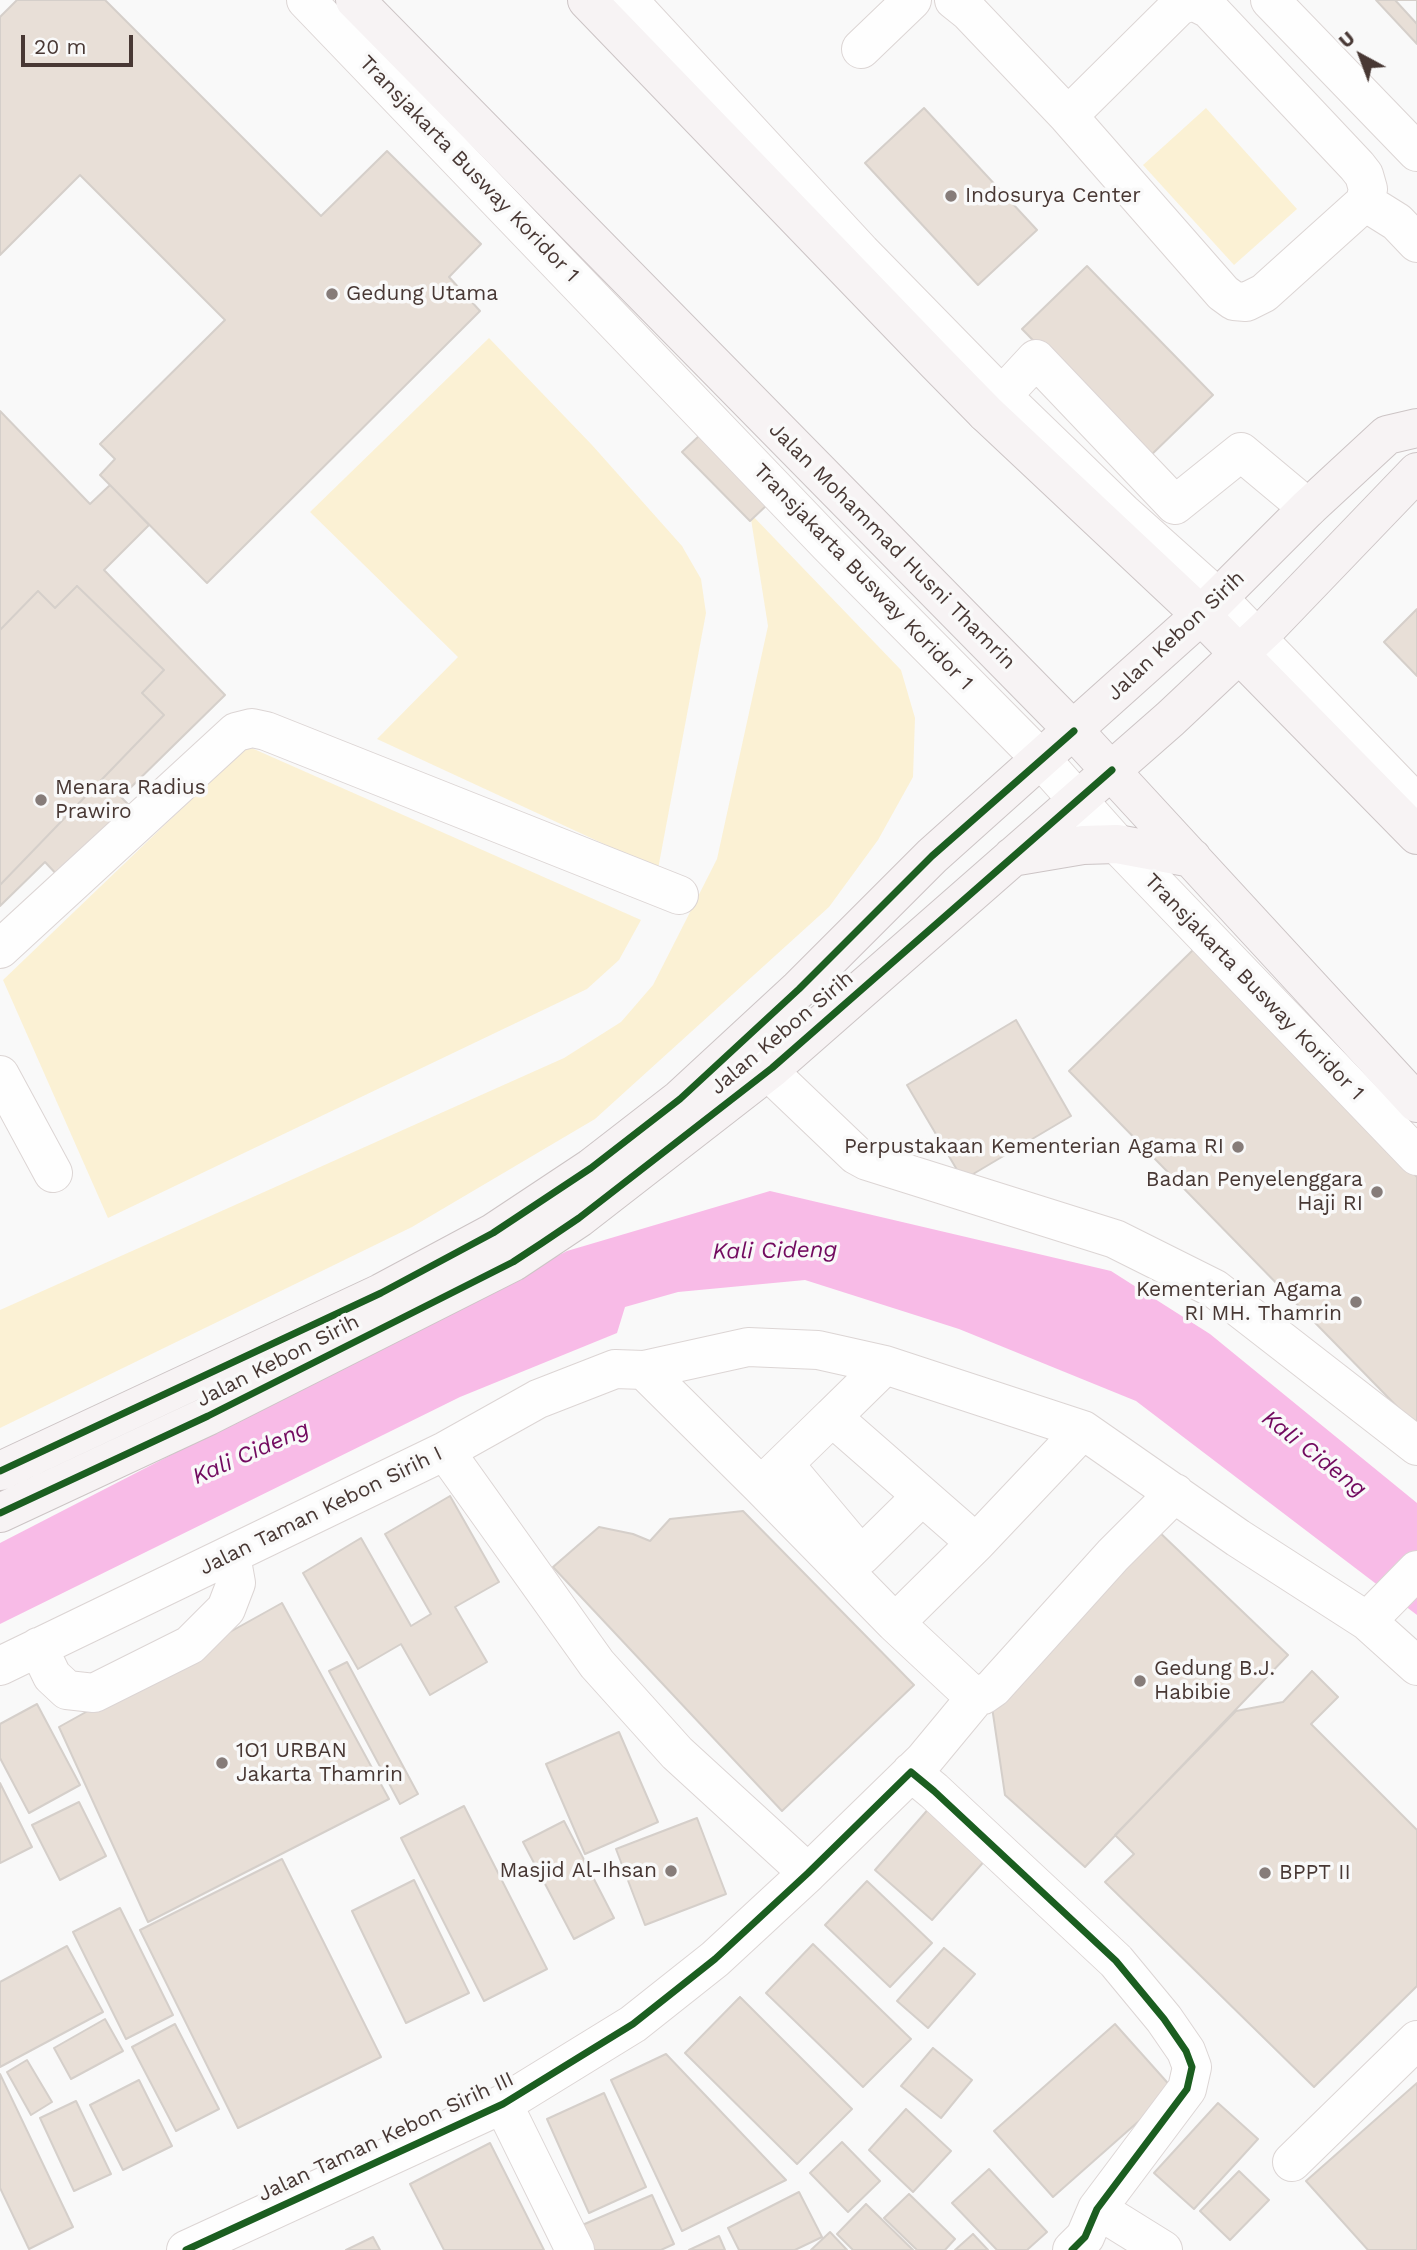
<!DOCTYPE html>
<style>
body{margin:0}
#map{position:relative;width:1417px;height:2250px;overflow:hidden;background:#f9f9f9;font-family:"Work Sans",sans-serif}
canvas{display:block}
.north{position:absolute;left:1326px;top:21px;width:70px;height:70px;-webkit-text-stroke:5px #f9f9f9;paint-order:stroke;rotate:319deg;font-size:19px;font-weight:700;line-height:28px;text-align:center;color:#483834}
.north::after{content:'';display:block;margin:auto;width:24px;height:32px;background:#483834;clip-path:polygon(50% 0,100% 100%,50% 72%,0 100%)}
.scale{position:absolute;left:21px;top:35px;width:112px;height:32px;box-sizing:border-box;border:4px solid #483834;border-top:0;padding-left:9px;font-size:21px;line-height:24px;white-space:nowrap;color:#483834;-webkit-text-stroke:5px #f9f9f9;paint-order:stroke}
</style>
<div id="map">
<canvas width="1417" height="2250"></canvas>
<div class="north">U</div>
<div class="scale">20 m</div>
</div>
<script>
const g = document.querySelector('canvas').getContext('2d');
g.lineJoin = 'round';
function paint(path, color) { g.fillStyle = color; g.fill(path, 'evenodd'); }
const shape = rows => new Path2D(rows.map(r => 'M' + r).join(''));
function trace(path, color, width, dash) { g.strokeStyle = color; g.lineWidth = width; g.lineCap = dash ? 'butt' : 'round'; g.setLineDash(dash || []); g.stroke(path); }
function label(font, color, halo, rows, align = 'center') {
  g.font = font + ' "Work Sans",sans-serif'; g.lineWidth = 7; g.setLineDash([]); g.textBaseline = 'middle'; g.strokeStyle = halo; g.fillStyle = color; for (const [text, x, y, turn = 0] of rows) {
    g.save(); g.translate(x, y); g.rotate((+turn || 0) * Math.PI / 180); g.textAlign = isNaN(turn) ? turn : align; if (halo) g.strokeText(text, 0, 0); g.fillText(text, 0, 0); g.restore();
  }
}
paint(shape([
 [1206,108,1297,209,1234,265,1143,165],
 [489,338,592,445,682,546,701,579,706,613,658,869,377,739,458,657,310,512],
 [750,513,901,670,915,718,913,777,878,840,829,907,595,1119,412,1227,0,1428,0,1310,564,1058,621,1022,653,985,717,859,768,626],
 [247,746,641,920,619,960,587,989,108,1218,3,980]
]), '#fbf1d4');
paint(shape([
 [770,1191,1111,1271,1210,1334,1417,1503,1417,1615,1136,1401,959,1329,805,1280,678,1292,625,1307,617,1333,460,1397,0,1624,0,1543,567,1251]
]), '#f8bbe7');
const building = shape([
 [17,0,105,0,321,216,387,151,481,244,449,277,480,311,207,583,100,475,115,459,100,444,225,320,80,175,0,255,0,17,17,0],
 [1376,0,1417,0,1417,44,1376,0],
 [1395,0,1417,0,1417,24,1395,0],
 [924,108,1037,230,978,285,865,163,924,108],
 [1087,266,1213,395,1148,458,1022,329,1087,266],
 [0,411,90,504,110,485,149,525,104,570,225,695,121,797,148,825,76,895,45,862,0,906,0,885,164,715,142,693,164,670,77,586,55,608,38,591,0,630,0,411],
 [700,435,768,504,750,521,682,452,700,435],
 [77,586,164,670,142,693,164,715,0,885,0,630,38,591,55,608,77,586],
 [1417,609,1417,676,1384,642,1417,609],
 [1194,949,1417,1177,1417,1427,1069,1071,1194,949],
 [1016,1020,1071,1116,963,1180,907,1085,1016,1020],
 [450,1496,499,1582,455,1607,487,1662,430,1695,401,1644,358,1669,303,1573,361,1538,411,1626,431,1614,385,1534,450,1496],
 [743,1511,914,1685,782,1811,553,1567,599,1527,633,1534,650,1541,670,1519,743,1511],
 [1156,1529,1288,1655,1085,1867,1005,1795,992,1707,1156,1529],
 [282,1603,389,1799,148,1922,59,1727,282,1603],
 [347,1662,418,1794,400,1804,329,1671,347,1662],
 [1312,1671,1338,1697,1311,1724,1417,1830,1417,1986,1314,2087,1105,1882,1134,1854,1115,1835,1236,1711,1283,1702,1312,1671],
 [37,1704,80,1785,29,1813,0,1758,0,1724,37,1704],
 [619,1732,658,1822,585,1854,546,1764,619,1732],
 [0,1783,32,1847,0,1863,0,1783],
 [79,1802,106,1856,60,1880,32,1825,79,1802],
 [464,1806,547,1969,484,2001,401,1838,464,1806],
 [931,1806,988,1857,932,1920,875,1870,931,1806],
 [697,1818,726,1894,645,1925,616,1849,697,1818],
 [564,1821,614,1918,574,1939,523,1842,564,1821],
 [282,1859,381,2057,238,2128,140,1930,282,1859],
 [414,1880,469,1993,406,2023,352,1911,414,1880],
 [867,1881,932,1943,890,1987,825,1925,867,1881],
 [120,1908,173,2015,126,2039,73,1932,120,1908],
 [813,1944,911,2039,863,2087,766,1993,813,1944],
 [67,1946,103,2012,0,2067,0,1982,67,1946],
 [944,1948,975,1974,928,2028,897,2001,944,1948],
 [740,1997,852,2109,797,2164,685,2053,740,1997],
 [105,2019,123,2051,71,2079,54,2048,105,2019],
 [175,2024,219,2109,176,2131,132,2047,175,2024],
 [1115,2024,1174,2090,1053,2197,994,2131,1115,2024],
 [933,2048,972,2080,941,2118,901,2086,933,2048],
 [666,2054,786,2180,682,2231,611,2080,666,2054],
 [27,2060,52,2102,31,2115,7,2072,27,2060],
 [0,2074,73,2227,29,2249,0,2188,0,2074],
 [139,2080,172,2146,123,2170,90,2105,139,2080],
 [1417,2083,1417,2250,1368,2250,1306,2181,1417,2083],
 [604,2093,646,2187,589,2213,547,2119,604,2093],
 [76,2101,111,2174,74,2191,40,2118,76,2101],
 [1218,2103,1258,2139,1194,2209,1154,2173,1218,2103],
 [906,2109,951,2151,913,2192,869,2150,906,2109],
 [842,2142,880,2181,848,2212,810,2173,842,2142],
 [490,2143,544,2250,444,2250,410,2184,490,2143],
 [989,2169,1047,2232,1027,2250,997,2250,952,2203,989,2169],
 [1239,2171,1269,2200,1230,2240,1200,2211,1239,2171],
 [799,2192,822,2237,795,2250,739,2250,728,2228,799,2192],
 [909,2194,955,2239,945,2250,917,2250,884,2218,909,2194],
 [652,2195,674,2244,661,2250,591,2250,580,2226,652,2195],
 [866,2204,913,2250,853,2250,837,2234,866,2204],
 [830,2232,847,2250,811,2250,830,2232],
 [973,2234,988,2250,955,2250,973,2234],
 [719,2236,725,2250,689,2250,719,2236],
 [373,2237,380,2250,346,2250,373,2237]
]);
paint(building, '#e8dfd7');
trace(building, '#d5cfca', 2);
const minor = shape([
 [306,0,829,545,1041,759,1117,844,1417,1156],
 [628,0,861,252,1002,396,1123,513,1218,598,1417,804],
 [954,0,969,12,1068,116,1179,6,1193,1,1209,9,1357,166,1364,175,1368,189,1365,202,1264,293,1246,302,1234,301,1223,293,1068,116],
 [1270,0,1417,152],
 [861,49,912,0],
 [1365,202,1397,222,1417,243],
 [986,413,1036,359,1175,505,1241,452,1308,508],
 [0,949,236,732,252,728,266,731,679,895],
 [747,1045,768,1071,856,1155,867,1161,1115,1239,1215,1289,1417,1446],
 [0,1075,53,1173],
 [644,1370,761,1486,895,1623,970,1693,977,1696,983,1695,993,1688,1113,1555,1175,1493],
 [832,1417,885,1365],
 [445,1451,597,1664,677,1753,808,1873],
 [784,1464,857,1551],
 [761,1486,832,1417,976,1543],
 [861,1556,922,1496],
 [1367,1621,1417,1570],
 [895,1623,976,1543,1083,1430],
 [38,1647,52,1676,67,1690,94,1693,190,1645,226,1609,236,1583,231,1555],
 [0,1666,445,1451,538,1399,615,1369,644,1370,748,1347,818,1350,885,1365,1083,1430,1238,1538,1367,1621,1417,1666],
 [911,1772,934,1791,1116,1961,1164,2019,1186,2051,1192,2067,1187,2089,1097,2209,1085,2237,1072,2250],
 [503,2104,575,2250],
 [1292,2162,1417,2040],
 [1097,2209,1163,2250],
 [186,2250,503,2104,633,2024,715,1959,808,1873,924,1760,977,1696]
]);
const major = shape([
 [355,0,1074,731,1417,1103],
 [587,0,936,362,986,413,1201,615,1417,835],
 [1012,857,1083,845,1117,844,1192,858],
 [0,1471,381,1293,493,1233,591,1168,680,1099,799,989,932,856,1201,615,1308,508,1387,435,1417,428],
 [0,1513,208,1416,513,1262,579,1218,772,1068,1170,719,1269,626,1417,472]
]);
trace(minor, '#dcd5d4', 40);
trace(major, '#ccc4c5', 40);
trace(minor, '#fefefe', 38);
trace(major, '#f7f3f4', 38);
trace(shape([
 [0,1471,381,1293,493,1233,591,1168,680,1099,799,989,932,856,1074,731],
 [0,1513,208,1416,513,1262,542,1243,579,1218,772,1068,1112,770],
 [186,2250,503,2104,633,2024,715,1959,808,1873,911,1772,934,1791,1116,1961,1164,2019,1186,2051,1192,2067,1187,2089,1097,2209,1085,2237,1072,2250]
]), '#1b5e20', 7);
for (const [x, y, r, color] of [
 [951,196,7,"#867c79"],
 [332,294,7,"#867c79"],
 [41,800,7,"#867c79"],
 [1238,1147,7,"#867c79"],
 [1377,1192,7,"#867c79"],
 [1356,1302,7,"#867c79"],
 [1140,1681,7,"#867c79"],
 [222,1763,7,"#867c79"],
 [671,1871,7,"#867c79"],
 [1265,1873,7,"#867c79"]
]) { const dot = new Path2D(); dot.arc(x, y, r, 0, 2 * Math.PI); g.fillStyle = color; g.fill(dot); trace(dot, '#f9f9f9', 2.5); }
label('21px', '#483834', '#f9f9f9', [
 ["Transjakarta Busway Koridor 1",469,169,46],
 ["Jalan Mohammad Husni Thamrin",892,546,45],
 ["Transjakarta Busway Koridor 1",863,577,46],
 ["Jalan Kebon Sirih",1176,636,-43],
 ["Transjakarta Busway Koridor 1",1254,987,46],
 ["Jalan Kebon Sirih",782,1033,-40],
 ["Jalan Kebon Sirih",278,1361,-27],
 ["Jalan Taman Kebon Sirih I",321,1511,-26],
 ["Jalan Taman Kebon Sirih III",386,2137,-25]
]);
label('21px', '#483834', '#f9f9f9', [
 ["Indosurya Center",965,196],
 ["Gedung Utama",346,294],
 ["Menara Radius",55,788],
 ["Prawiro",55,812],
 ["Perpustakaan Kementerian Agama RI",1224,1147,"right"],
 ["Badan Penyelenggara",1363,1180,"right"],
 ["Haji RI",1363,1204,"right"],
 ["Kementerian Agama",1342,1290,"right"],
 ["RI MH. Thamrin",1342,1314,"right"],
 ["Gedung B.J.",1154,1669],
 ["Habibie",1154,1693],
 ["1O1 URBAN",236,1751],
 ["Jakarta Thamrin",236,1775],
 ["Masjid Al-Ihsan",657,1871,"right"],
 ["BPPT II",1279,1873]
], 'left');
label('italic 23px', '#720a5f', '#f9f9f9', [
 ["Kali Cideng",775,1251,-1],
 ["Kali Cideng",251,1453,-24],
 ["Kali Cideng",1314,1454,38]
]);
</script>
